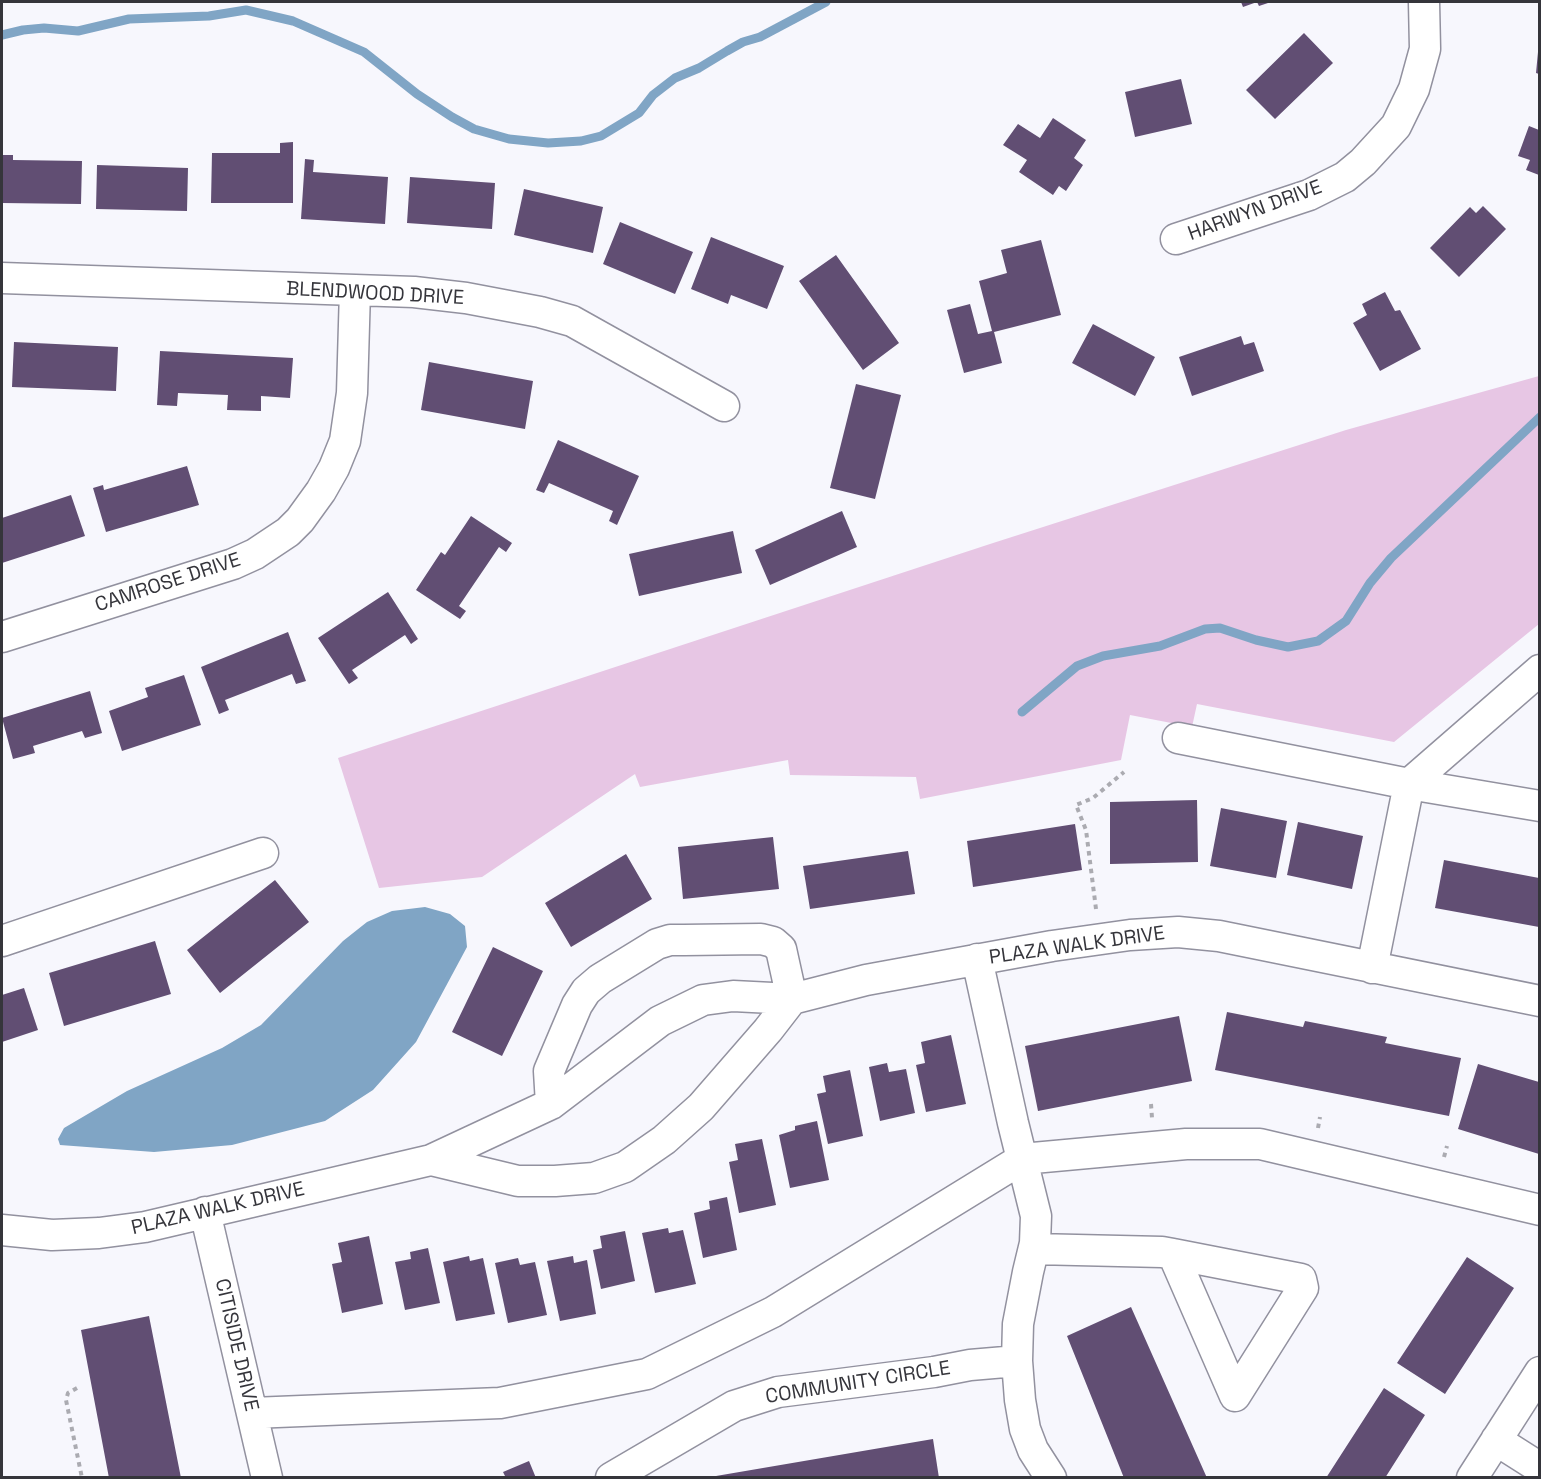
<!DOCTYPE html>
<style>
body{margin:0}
#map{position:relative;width:1541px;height:1479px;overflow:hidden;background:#f7f7fd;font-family:"Space Grotesk",sans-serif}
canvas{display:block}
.frame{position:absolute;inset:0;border:3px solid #35353b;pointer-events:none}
</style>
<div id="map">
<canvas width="1541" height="1479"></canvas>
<div class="frame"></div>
</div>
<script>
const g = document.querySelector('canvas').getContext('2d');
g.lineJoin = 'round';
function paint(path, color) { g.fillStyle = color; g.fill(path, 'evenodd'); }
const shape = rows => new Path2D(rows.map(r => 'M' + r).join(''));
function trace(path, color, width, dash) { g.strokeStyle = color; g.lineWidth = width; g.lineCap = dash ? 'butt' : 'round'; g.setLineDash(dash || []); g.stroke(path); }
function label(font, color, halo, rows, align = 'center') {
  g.font = font + ' "Space Grotesk",sans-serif'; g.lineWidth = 6; g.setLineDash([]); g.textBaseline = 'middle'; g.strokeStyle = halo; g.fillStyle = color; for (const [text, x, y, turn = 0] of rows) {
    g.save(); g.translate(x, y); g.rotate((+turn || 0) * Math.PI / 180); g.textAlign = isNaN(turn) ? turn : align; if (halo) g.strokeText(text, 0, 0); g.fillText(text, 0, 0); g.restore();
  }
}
paint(shape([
 [1539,376,1539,624,1394,742,1197,704,1192,727,1130,715,1121,760,920,799,916,777,790,775,788,760,640,787,635,774,482,877,379,888,338,758,990,544,1346,430]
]), '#e7c6e4');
paint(shape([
 [425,907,450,914,465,926,467,947,416,1042,373,1090,325,1121,232,1145,154,1152,60,1145,58,1139,64,1128,127,1091,222,1048,261,1025,343,941,367,922,392,911]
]), '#80a5c5');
trace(shape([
 [2,35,23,30,44,28,78,31,129,19,209,16,246,10,293,21,364,52,417,94,452,117,474,129,509,139,548,143,581,141,601,136,639,113,653,95,675,78,699,68,727,51,743,42,760,37,826,2],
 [1022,712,1077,666,1103,656,1160,646,1205,629,1220,628,1256,640,1288,647,1318,641,1346,621,1370,583,1391,558,1540,417]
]), '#80a5c5', 9);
paint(shape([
 [1241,2,1271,2,1259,6,1257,2,1243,7],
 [1304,33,1333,63,1275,119,1246,90],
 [1538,52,1539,52,1539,74,1536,73],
 [1181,79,1192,124,1135,137,1125,92],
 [1053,118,1086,140,1074,158,1083,165,1066,191,1059,186,1053,195,1019,172,1027,160,1003,145,1018,124,1040,138],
 [1529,126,1539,130,1539,175,1526,170,1530,160,1518,156],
 [293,142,293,203,211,203,212,153,280,153,280,143],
 [2,155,13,155,13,160,82,161,81,204,2,203],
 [305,159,314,160,313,172,388,177,385,224,301,219],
 [97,165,188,168,187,211,96,209],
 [410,177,495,183,492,229,407,223],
 [524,189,603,207,593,253,514,235],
 [1483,206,1506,229,1459,277,1430,248,1470,207,1476,213],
 [620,222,693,252,675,294,603,264],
 [711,237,784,266,767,309,731,295,728,304,691,289],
 [1041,240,1061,315,994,332,1002,363,964,373,947,310,970,304,978,334,992,331,979,281,1007,273,1001,250],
 [836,255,899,343,863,370,799,281],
 [1385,292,1395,311,1400,310,1421,349,1380,371,1353,323,1367,315,1362,304],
 [1093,324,1155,357,1135,396,1072,363],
 [1241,336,1244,345,1254,342,1264,371,1192,396,1179,357],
 [14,342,118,347,116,391,12,387],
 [160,351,293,358,290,398,261,396,261,411,227,410,228,395,178,393,177,406,157,405],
 [429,362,533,381,525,429,421,410],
 [856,384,901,395,875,499,830,488],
 [558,440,639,476,617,525,609,521,613,511,549,483,544,493,536,490],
 [187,466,199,505,106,532,93,488,103,485,104,490],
 [71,495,85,536,2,563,2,518],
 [842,511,857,547,770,585,755,550],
 [471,516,512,543,506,552,499,547,459,606,466,611,460,619,416,590,441,552,445,555],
 [733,531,742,573,639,596,629,554],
 [388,592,418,639,411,644,405,635,352,670,358,678,349,684,318,638],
 [288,632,306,681,296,684,292,674,225,700,229,710,219,714,201,667],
 [184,675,201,725,122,751,109,711,148,697,145,688],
 [90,691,102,733,85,738,82,731,33,746,35,753,13,759,2,718],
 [1197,800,1198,862,1110,864,1110,802],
 [1221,808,1287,821,1276,878,1210,866],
 [1298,822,1363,836,1352,889,1287,875],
 [1075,824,1082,870,973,887,967,841],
 [773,837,779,889,683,899,678,847],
 [908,851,915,894,810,909,803,866],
 [626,854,652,899,571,947,545,903],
 [1444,860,1539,878,1539,927,1435,908],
 [275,880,309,922,220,993,187,950],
 [155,941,171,994,64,1026,49,973],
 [493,947,543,971,502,1056,452,1032],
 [24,988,38,1030,2,1042,2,995],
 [1227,1012,1303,1027,1305,1021,1387,1037,1385,1043,1461,1058,1449,1116,1215,1070],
 [1179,1016,1192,1081,1038,1111,1025,1046],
 [951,1035,966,1104,926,1112,916,1065,925,1063,921,1042],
 [887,1063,889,1072,906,1069,915,1113,880,1121,869,1067],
 [1478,1064,1539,1082,1539,1154,1458,1129],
 [850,1070,863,1136,828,1144,817,1094,826,1092,823,1076],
 [817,1121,829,1180,790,1188,779,1135,795,1130,795,1126],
 [762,1139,776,1205,739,1213,729,1162,738,1160,735,1144],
 [727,1197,737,1250,703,1258,694,1213,710,1209,709,1201],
 [668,1228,669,1233,683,1230,696,1284,655,1293,642,1233],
 [625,1231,635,1281,601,1289,593,1250,602,1248,600,1236],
 [369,1236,383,1304,342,1313,332,1264,342,1262,338,1243],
 [428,1248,440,1303,405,1310,395,1262,411,1259,410,1252],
 [469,1256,470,1261,483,1258,495,1314,456,1321,443,1262],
 [573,1256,574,1263,587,1260,596,1314,560,1321,547,1261],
 [1467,1257,1514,1288,1445,1394,1397,1363],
 [518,1258,520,1265,535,1262,547,1315,508,1323,495,1263],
 [1131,1307,1207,1478,1124,1478,1067,1336],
 [149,1316,181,1478,109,1478,81,1330],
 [1384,1388,1425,1415,1385,1478,1326,1478],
 [933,1439,939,1478,716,1478,716,1476],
 [529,1461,536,1478,506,1478,503,1472]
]), '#614e73');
const minor = shape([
 [1176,239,1309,195,1345,177,1363,162,1396,126,1414,89,1425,49,1424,2],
 [2,278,414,292,466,298,540,312,572,321,724,406],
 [2,637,233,564,255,554,288,532,300,520,321,491,334,468,345,441,352,393,355,290],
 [1178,738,1409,784,1540,806],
 [2,941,263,853],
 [977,959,1013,1123,1036,1216,1035,1243,1028,1272,1018,1324,1017,1361,1020,1400,1025,1429,1033,1450,1051,1478],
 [1372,968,1409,784,1540,670],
 [551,1104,549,1071,577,1005,586,991,600,979,657,944,670,940,684,940,761,939,773,942,781,949,792,999],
 [431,1160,518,1181,555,1181,594,1178,625,1167,664,1140,701,1107,768,1030,792,999],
 [205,1212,267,1478],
 [2,1230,52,1235,99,1233,145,1227,431,1160,551,1104,660,1021,703,1000,733,996,792,999,866,980,1052,946,1130,935,1178,932,1219,936,1540,1001],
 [1034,1249,1162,1252,1173,1254,1301,1279,1303,1288,1235,1396,1173,1254],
 [252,1413,500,1403,647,1374,773,1312,1022,1159,1186,1144,1260,1144,1540,1210],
 [1496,1440,1540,1468],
 [611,1478,734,1406,778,1392,934,1372,970,1365,1017,1361],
 [1472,1478,1540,1372]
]);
trace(minor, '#92919f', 33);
trace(shape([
 [1096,909,1086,830,1076,805,1093,798,1124,772],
 [1151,1104,1152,1118],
 [1318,1128,1320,1117],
 [1444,1157,1447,1146],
 [77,1388,68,1393,66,1400,82,1478]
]), '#ababb1', 4, [4.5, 4.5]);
trace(minor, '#fff', 30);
label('20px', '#35353b', '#fff', [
 ["HARWYN DRIVE",1255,211,-20],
 ["BLENDWOOD DRIVE",375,294,3],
 ["CAMROSE DRIVE",168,583,-18],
 ["PLAZA WALK DRIVE",1077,946,-8],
 ["PLAZA WALK DRIVE",218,1209,-13],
 ["CITISIDE DRIVE",236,1345,77],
 ["COMMUNITY CIRCLE",858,1383,-9]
]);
</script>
